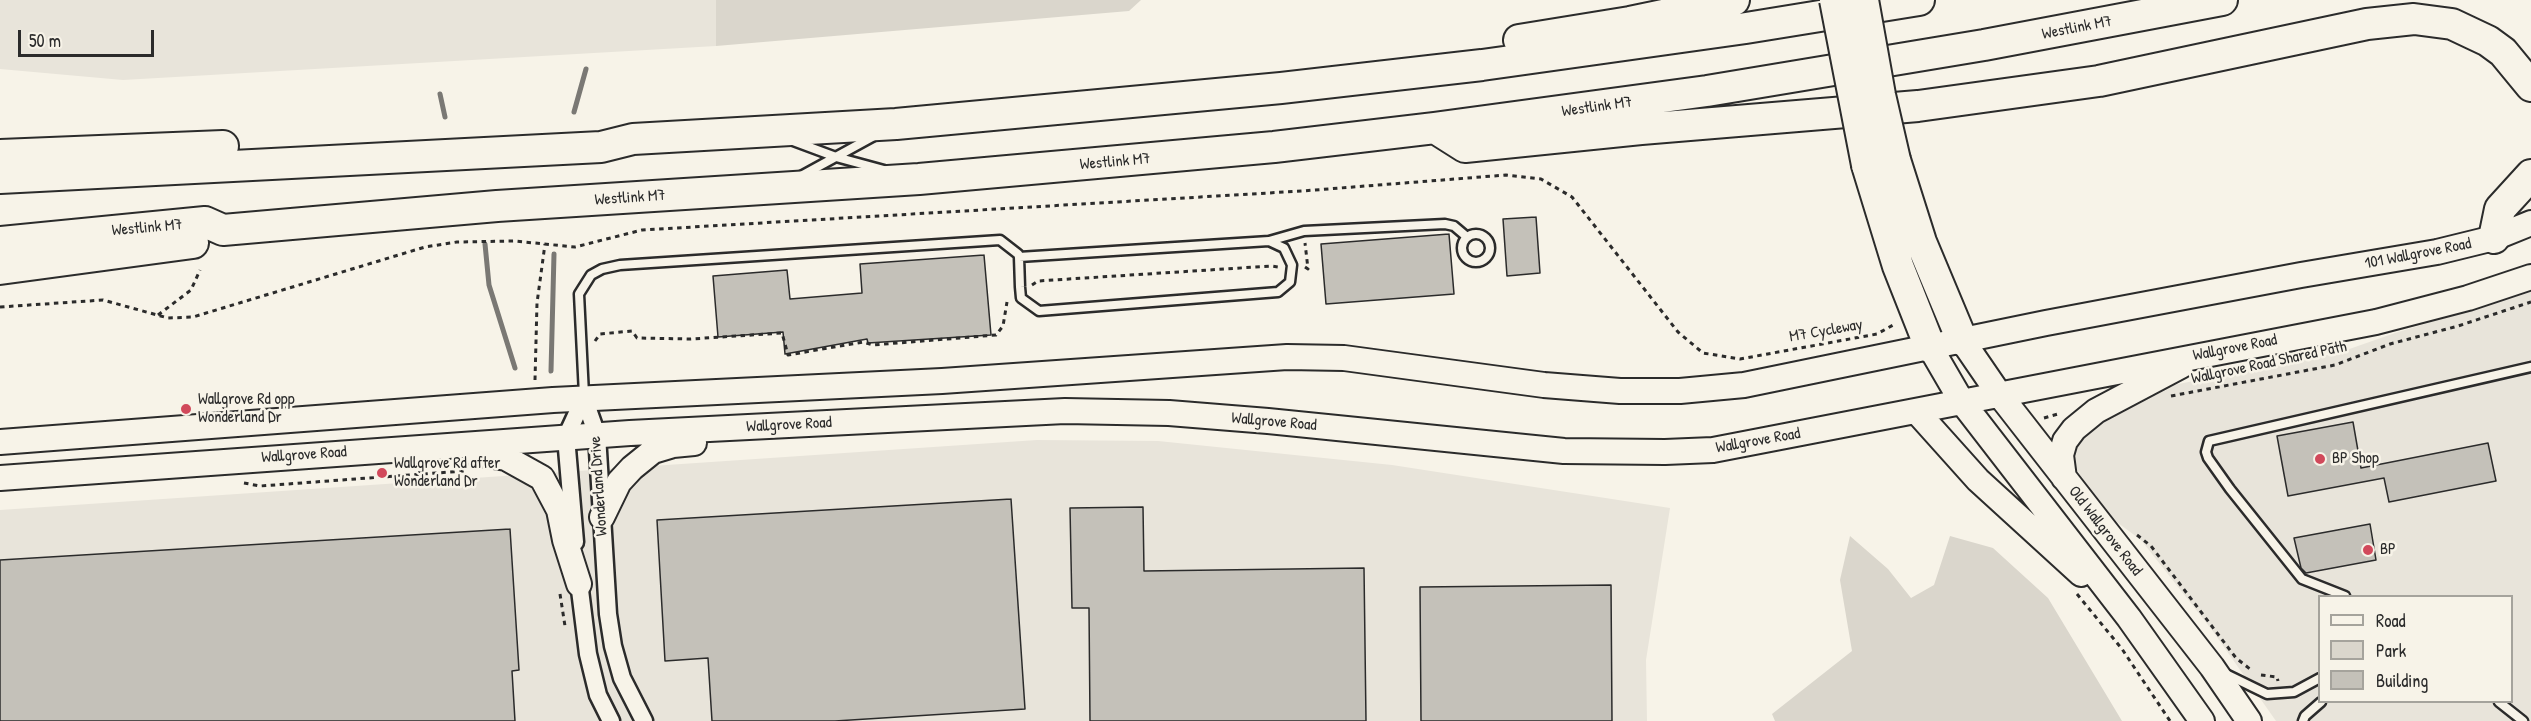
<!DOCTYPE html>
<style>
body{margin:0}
#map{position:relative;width:2531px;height:721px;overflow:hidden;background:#f7f3e8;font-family:"Patrick Hand",sans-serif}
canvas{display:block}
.legend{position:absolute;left:2318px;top:595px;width:195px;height:108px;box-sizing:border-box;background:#f7f3e8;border:2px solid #a5a39c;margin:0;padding:8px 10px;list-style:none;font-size:18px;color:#2b2b2b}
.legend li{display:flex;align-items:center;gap:12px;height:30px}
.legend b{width:30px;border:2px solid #a5a39c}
.scale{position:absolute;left:18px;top:30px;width:136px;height:27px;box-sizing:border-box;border:3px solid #2b2b2b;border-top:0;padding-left:8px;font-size:18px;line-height:21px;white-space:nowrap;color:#2b2b2b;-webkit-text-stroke:4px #f7f3e8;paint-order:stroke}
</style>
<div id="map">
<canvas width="2531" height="721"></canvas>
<ul class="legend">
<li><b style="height:8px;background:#f7f3e8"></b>Road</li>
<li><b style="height:16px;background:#dad6cc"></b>Park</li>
<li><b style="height:16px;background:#c4c1b9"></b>Building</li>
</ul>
<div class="scale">50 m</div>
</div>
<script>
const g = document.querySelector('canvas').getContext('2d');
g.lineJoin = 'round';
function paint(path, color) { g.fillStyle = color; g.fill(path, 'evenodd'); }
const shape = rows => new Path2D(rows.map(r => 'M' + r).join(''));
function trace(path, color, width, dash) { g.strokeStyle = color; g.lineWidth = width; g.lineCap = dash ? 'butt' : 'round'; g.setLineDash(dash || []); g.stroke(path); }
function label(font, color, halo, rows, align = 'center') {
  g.font = font + ' "Patrick Hand",sans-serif'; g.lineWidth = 5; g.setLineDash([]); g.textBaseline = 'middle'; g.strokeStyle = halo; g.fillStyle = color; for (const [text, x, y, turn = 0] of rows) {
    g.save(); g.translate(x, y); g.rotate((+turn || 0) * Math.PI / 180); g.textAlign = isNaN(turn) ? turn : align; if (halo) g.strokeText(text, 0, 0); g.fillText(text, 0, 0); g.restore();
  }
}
paint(shape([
 [0,0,716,0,716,46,123,80,0,69],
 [2531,292,2531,721,2276,721,2212,630,2141,540,2114,520,2089,491,2076,468,2075,453,2078,435,2091,420,2168,386,2338,353,2395,333],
 [2320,596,2512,596,2512,702,2320,702],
 [1037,440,1158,441,1392,465,1670,508,1646,660,1647,721,0,721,0,510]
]), '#e8e4da');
paint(shape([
 [716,0,1141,0,1129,11,716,46],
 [1850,536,1888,569,1911,598,1934,585,1950,536,1993,548,2048,598,2122,721,1775,721,1772,714,1852,651,1840,580]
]), '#dad6cc');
trace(shape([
 [440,94,445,117],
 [574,112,586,69],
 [485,244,489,285,515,368],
 [551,371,554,254]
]), '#7a7874', 5);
const building = shape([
 [1536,217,1540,273,1507,276,1503,219,1536,217],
 [1449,234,1454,294,1326,304,1321,244,1449,234],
 [984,255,991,335,868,343,867,339,785,354,783,332,718,337,713,276,787,270,790,299,862,293,860,264,984,255],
 [2353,422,2361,468,2488,443,2496,481,2389,502,2384,478,2288,496,2277,436,2353,422],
 [1011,499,1025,709,835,721,712,721,708,658,665,661,657,520,1011,499],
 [1143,507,1144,571,1364,568,1366,721,1090,721,1089,608,1072,608,1070,508,1143,507],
 [2370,524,2376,560,2306,573,2301,568,2294,538,2370,524],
 [510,529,519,670,512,671,515,721,0,721,0,560,510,529],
 [1611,585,1612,721,1421,721,1420,587,1611,585]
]);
paint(building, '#c4c1b9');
trace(building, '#2b2b2b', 1.5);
const lane = shape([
 [793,141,836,157,884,170],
 [801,176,874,136],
 '1462 248a14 14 0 1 1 28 0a14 14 0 1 1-28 0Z',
 [1269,241,1304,231,1445,224,1454,226,1467,237],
 [584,395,579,294,591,275,602,269,620,265,1000,240,1018,254,1019,257,1020,287,1021,298,1039,311,1278,292,1290,282,1292,265,1284,248,1269,241,1019,257],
 [2345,596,2302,579,2230,489,2208,458,2206,452,2209,441,2531,367],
 [2226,674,2267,694,2294,692,2320,678],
 [2499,702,2523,721],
 [2303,721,2305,716,2321,702]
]);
const street = shape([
 [584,398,597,435,608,614,613,646,622,678,644,721],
 [575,542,566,437,584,398],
 [578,574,588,654,598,695,611,721]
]);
const secondary = shape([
 [1962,340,1999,394,2212,667,2249,721],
 [1930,347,1962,402,2129,618,2202,721],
 [1917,412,1978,480,2081,574],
 [0,442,553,400,942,381,1287,357,1344,358,1544,385,1620,391,1680,391,1744,385,2046,323,2301,275,2437,252,2494,238,2531,223],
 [475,453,506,458,542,478,559,510,565,540,579,584],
 [0,478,630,433,1065,411,1169,413,1268,421,1564,451,1665,452,1713,450,2376,322,2468,298,2531,277],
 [2064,478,2061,455,2065,441,2074,429,2096,411,2181,366],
 [602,517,619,482,632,468,653,451,673,445,694,443]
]);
const highway = shape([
 [1519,40,1630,22,1734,0],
 [1435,128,1465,147,1641,129,1918,106,2099,81,2367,24,2414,19,2452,24,2488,41,2503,52,2531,86],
 [0,155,223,146],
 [1895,160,1921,242,1962,340],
 [1867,165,1898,266,1930,347],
 [0,178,601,147,633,139,896,124,1281,88,1482,65,1746,28,1919,0],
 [2494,238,2500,209,2531,175],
 [0,242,205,222,223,230,497,206,919,179,1274,147,1435,128,1707,91,1984,45,2222,0],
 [0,269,193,243]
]);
trace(lane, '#2b2b2b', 13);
trace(street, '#2b2b2b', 21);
trace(secondary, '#2b2b2b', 28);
trace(highway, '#2b2b2b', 34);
trace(shape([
 [1305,267,1308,269,1305,243],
 [1032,285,1038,281,1271,266,1278,267],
 [0,307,103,300,168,318,193,317,425,247,457,242,514,241,575,247,642,230,1302,191,1506,175,1541,179,1572,197,1678,332,1703,353,1740,359,1877,334,1895,324],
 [158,315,191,290,200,270],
 [595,341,600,334,632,331,637,338,691,339,782,333,788,355,863,342,873,345,996,335,1003,326,1007,302],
 [535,380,537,303,545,244],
 [2171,396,2335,365,2390,344,2458,326,2531,302],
 [2044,418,2058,414],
 [244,483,260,486,464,471],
 [2137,535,2151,546,2236,658,2250,669],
 [560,594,565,626],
 [2077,594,2122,649,2170,721],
 [2261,675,2277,677,2278,681]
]), '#2b2b2b', 3, [4.5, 4.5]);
trace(lane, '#f7f3e8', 8);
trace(street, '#f7f3e8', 16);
trace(secondary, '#f7f3e8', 24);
trace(highway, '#f7f3e8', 30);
const highwayBridge = shape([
 [1835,0,1867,165],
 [1863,0,1880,95,1895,160]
]);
trace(highwayBridge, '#2b2b2b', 34, []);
trace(highwayBridge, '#f7f3e8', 30);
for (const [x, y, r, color] of [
 [186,409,6,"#d1495b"],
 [2320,459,6,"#d1495b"],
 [382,473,6,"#d1495b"],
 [2368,550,6,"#d1495b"]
]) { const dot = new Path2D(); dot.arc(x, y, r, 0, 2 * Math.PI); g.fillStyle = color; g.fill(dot); trace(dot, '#f7f3e8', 2); }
label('16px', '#2b2b2b', '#f7f3e8', [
 ["Westlink M7",2077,28,-11],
 ["Westlink M7",1597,107,-8],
 ["Westlink M7",1115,162,-5],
 ["Westlink M7",630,198,-4],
 ["Westlink M7",147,228,-5],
 ["101 Wallgrove Road",2418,254,-11],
 ["M7 Cycleway",1826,331,-10],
 ["Wallgrove Road",2235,348,-11],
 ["Wallgrove Road Shared Path",2269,363,-12],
 ["Wallgrove Road",1274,422,5],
 ["Wallgrove Road",789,425,-3],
 ["Wallgrove Road",1758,441,-10],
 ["Wallgrove Road",304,455,-4],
 ["Wonderland Drive",599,486,-94],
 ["Old Wallgrove Road",2105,531,52]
]);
label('16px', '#2b2b2b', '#f7f3e8', [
 ["Wallgrove Rd opp",198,400],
 ["Wonderland Dr",198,418],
 ["BP Shop",2332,459],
 ["Wallgrove Rd after",394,464],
 ["Wonderland Dr",394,482],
 ["BP",2380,550]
], 'left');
</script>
